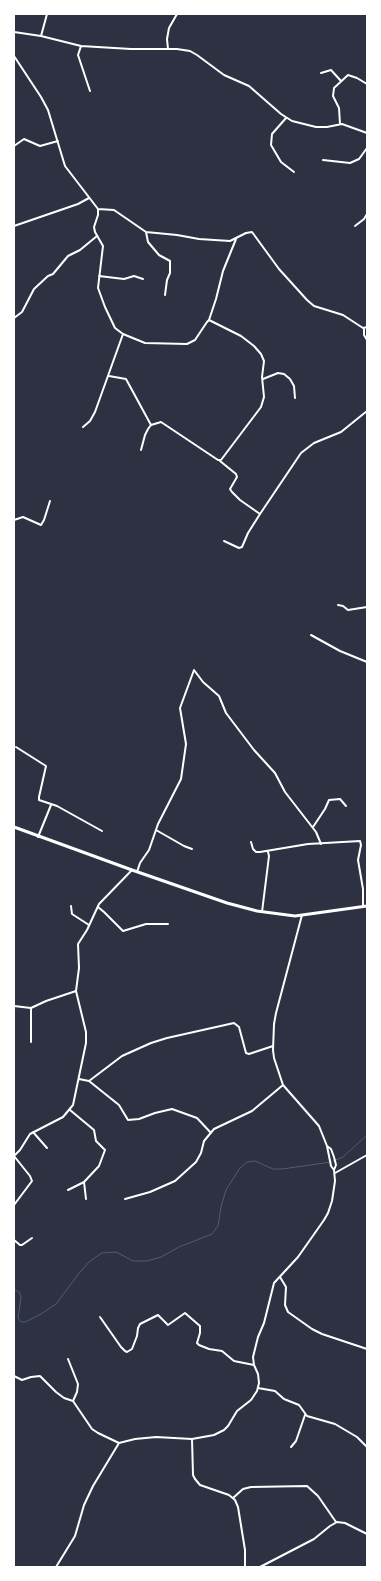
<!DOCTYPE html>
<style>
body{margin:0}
#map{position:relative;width:381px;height:1581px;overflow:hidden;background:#2d3142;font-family:"PT Serif",serif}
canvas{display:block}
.frame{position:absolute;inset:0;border:15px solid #fff;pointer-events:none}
</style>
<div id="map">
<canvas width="381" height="1581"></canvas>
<div class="frame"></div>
</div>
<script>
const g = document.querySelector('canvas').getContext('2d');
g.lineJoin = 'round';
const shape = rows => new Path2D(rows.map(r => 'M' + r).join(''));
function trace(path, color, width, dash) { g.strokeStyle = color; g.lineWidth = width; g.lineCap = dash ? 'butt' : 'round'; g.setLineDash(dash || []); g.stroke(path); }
trace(shape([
 [14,1289,20,1293,21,1298,18,1318,21,1322,25,1322,41,1314,56,1304,80,1272,90,1261,102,1253,116,1252,133,1261,147,1261,161,1257,179,1247,212,1234,218,1226,221,1207,226,1190,240,1168,247,1162,255,1161,273,1169,282,1169,331,1162,343,1157,367,1135]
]), '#4f5d75', 1);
trace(shape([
 [14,32,41,36,81,46,131,49,177,49,190,51,197,55,224,75,249,86,281,114,292,121,316,127,327,127,342,124,367,133],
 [41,36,47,14],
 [81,46,78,55,90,91],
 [168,49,167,39,169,28,177,14],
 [14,56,41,97,48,110,65,166,98,209,98,215,94,227,95,232,103,246,98,288,105,307,115,328,123,334,145,343,187,344,195,340,207,322,209,320,241,336,254,346,261,354,264,361,262,377,264,397,261,407,221,460,218,460,161,422,151,425,148,429,145,435,141,450],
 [321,73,331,70,341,81],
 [286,118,272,134,271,145,281,162,294,172],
 [340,124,339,108,333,96,334,88,348,75,357,78,367,84],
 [14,146,24,139,40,146,58,141],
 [323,160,350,163,359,159,367,148],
 [98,209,114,210,146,232,177,235,199,239,230,241,246,233,252,232,279,269,307,300,314,306,343,315,363,328,367,327],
 [14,226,78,204,89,198],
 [355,226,364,219,367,214],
 [146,232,148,242,159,255,170,261,170,273,167,280,165,295],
 [99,276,124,279,134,276,143,279],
 [14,318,22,312,34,289,48,276,53,274,68,256,80,250,97,236],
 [209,320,216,299,223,271,236,239],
 [364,328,364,335,367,340],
 [109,376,126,379,151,425],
 [263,379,278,373,284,374,290,379,294,386,295,398],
 [83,427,90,421,95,412,123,334],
 [220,461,236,474,237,477,230,489,232,492,240,500,260,514],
 [14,520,23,517,41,525,44,520,50,501],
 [224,541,239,548,242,547,248,533,260,514,301,453,314,443,341,432,367,411],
 [338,605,343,606,348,610,367,607],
 [311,635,340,651,367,662],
 [16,747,46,766,39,797,39,800,57,806,102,831],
 [313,827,325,809,329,800,340,799,346,806],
 [156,830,184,846,192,849],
 [38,837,51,805],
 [251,842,253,849,256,852,260,852,308,844,360,841,361,845,358,860,363,889,363,906],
 [137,872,140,863,149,850,158,824,181,779,186,744,180,708,194,670,203,682,219,696,226,713,254,750,275,773,285,792,316,832,321,844],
 [71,906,72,914,89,925],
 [98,907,104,912,123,931,146,924,168,924],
 [262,912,269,856,268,852],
 [14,1006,31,1008,46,1001,76,991],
 [31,1008,31,1042],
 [79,1079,89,1081,122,1056,151,1043,167,1038,234,1023,239,1027,246,1053,249,1054,273,1046],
 [89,1081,119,1105,128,1120,139,1119,155,1113,172,1109,197,1118,211,1133],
 [70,1110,94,1130,96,1141,105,1150,99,1166,84,1182,86,1199],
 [33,1132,47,1148],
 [327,1146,331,1166,334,1170],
 [14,1156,20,1150,30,1134,63,1117,73,1105,86,1043,86,1032,76,991,79,968,78,944,87,930,99,904,132,870],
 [335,1173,367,1155],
 [68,1190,84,1182],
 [125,1199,150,1192,175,1181,196,1162,201,1153,204,1141,214,1129,252,1111,283,1085],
 [14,1205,32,1181,30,1176,14,1156],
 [14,1240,20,1245,22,1245,32,1238],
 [280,1277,286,1287,285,1305,288,1312,312,1329,322,1334,367,1349],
 [100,1317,121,1347,125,1351,127,1352,132,1349,137,1336,138,1328,140,1324,158,1315,168,1325,185,1313,200,1326,200,1333,197,1343,199,1345,209,1349,222,1351,234,1361,254,1365],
 [68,1359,78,1384,77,1392,73,1401],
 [14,1376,22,1380,31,1377,40,1376,56,1392,64,1398,73,1401,92,1429,98,1433,119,1443],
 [258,1388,275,1391,284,1399,299,1405,307,1416,335,1424,357,1437,367,1447],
 [192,1439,193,1475,195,1479,200,1485,229,1495,235,1500,238,1507,245,1550,245,1567],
 [291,1447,296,1441,305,1415],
 [233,1498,243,1489,251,1487,307,1486,318,1496,336,1522],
 [56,1567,75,1536,84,1505,93,1486,119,1443,135,1439,156,1437,192,1439,214,1435,224,1430,228,1426,237,1411,251,1400,257,1391,259,1383,258,1374,254,1365,253,1357,258,1337,264,1323,274,1283,298,1257,324,1220,328,1213,332,1201,335,1181,334,1170,336,1165,334,1157,331,1149,327,1146,319,1126,283,1085,274,1058,273,1050,274,1024,276,1013,302,915],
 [260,1567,314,1539,330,1526,337,1522,345,1523,367,1534]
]), '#fff', 2);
trace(shape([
 [14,827,132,870,227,903,257,911,295,916,367,906]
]), '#fff', 3);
</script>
